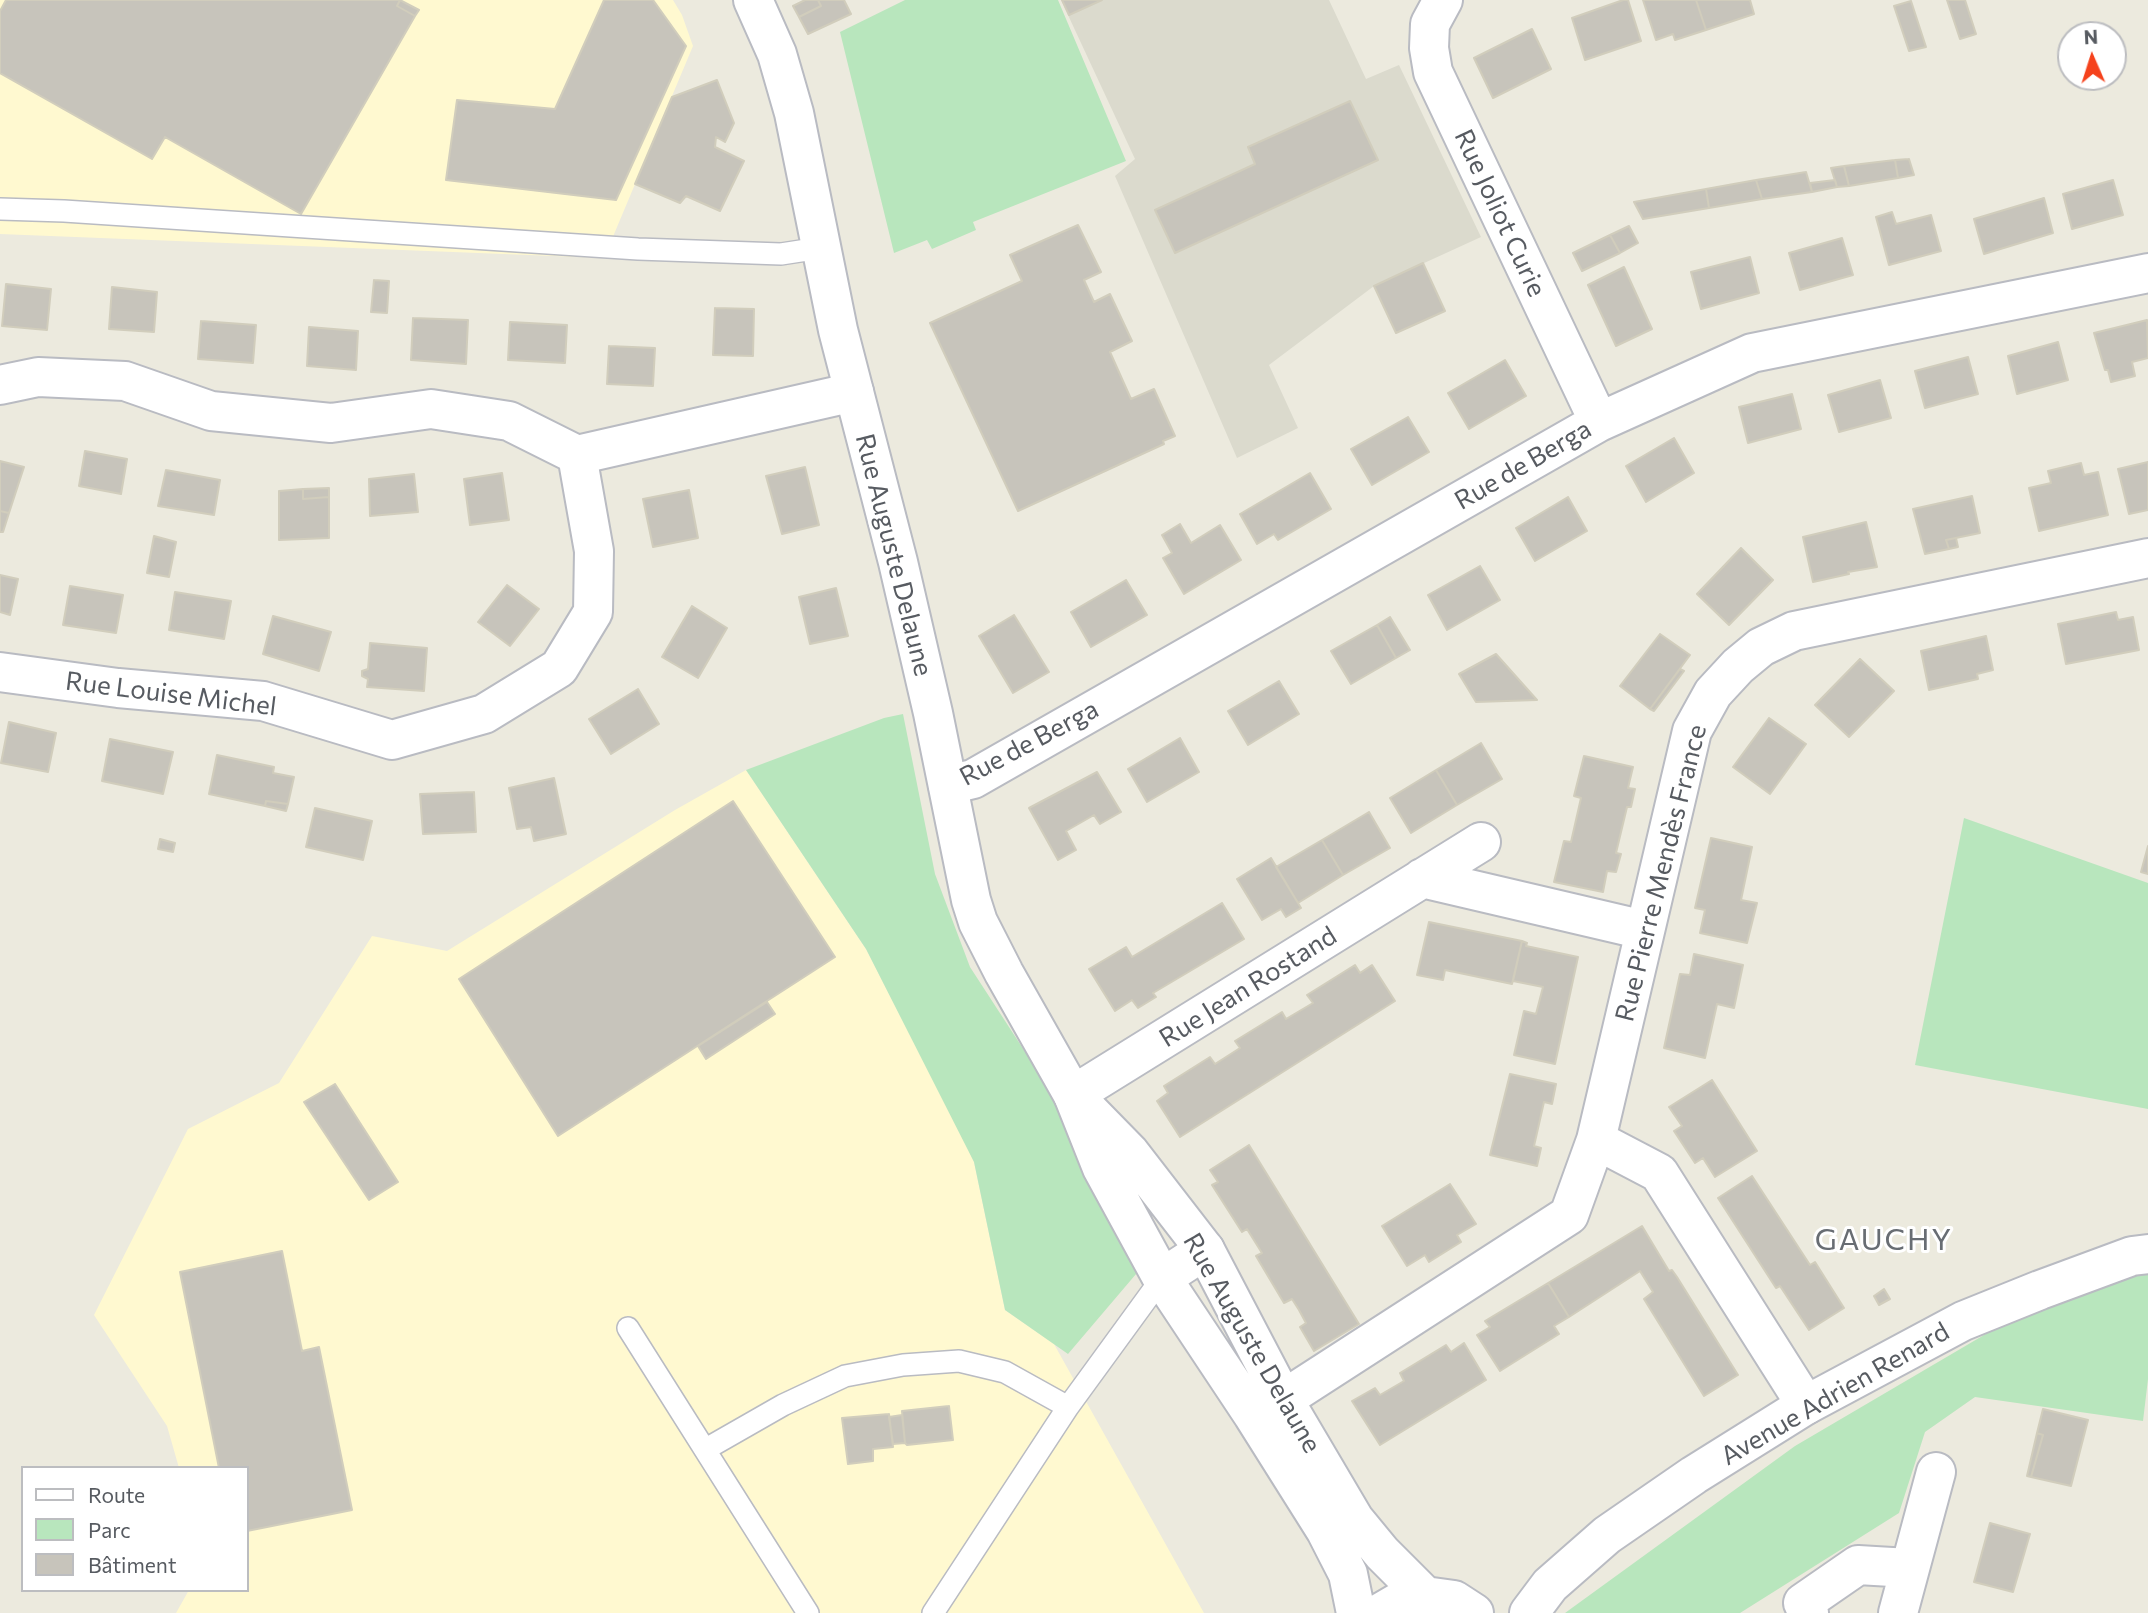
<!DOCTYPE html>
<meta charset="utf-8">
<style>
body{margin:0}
#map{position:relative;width:2148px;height:1613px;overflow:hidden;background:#eceade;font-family:Commissioner,sans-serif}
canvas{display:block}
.legend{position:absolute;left:21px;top:1466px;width:228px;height:126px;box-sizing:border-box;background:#fff;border:2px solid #bcbdc0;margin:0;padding:9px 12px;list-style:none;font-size:21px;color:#575b61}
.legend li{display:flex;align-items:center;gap:14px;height:35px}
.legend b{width:35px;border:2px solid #bcbdc0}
.north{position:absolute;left:2057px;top:21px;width:70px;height:70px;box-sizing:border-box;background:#fff;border:2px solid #bcbdc0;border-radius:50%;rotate:357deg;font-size:19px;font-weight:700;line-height:28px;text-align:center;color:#575b61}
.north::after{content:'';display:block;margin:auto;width:24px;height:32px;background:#f5421c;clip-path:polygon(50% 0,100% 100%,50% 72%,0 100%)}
</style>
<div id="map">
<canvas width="2148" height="1613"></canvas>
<ul class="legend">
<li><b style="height:9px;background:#fff"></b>Route</li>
<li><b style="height:19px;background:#b8e6bd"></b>Parc</li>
<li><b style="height:19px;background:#c7c4bb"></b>Bâtiment</li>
</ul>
<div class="north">N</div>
</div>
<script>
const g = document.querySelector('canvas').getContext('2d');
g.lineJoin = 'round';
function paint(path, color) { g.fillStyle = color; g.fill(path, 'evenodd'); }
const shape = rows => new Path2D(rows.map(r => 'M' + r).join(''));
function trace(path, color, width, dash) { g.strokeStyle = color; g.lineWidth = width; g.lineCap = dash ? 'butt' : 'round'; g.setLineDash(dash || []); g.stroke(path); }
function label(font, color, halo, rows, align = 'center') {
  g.font = font + ' Commissioner,sans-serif'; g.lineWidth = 6; g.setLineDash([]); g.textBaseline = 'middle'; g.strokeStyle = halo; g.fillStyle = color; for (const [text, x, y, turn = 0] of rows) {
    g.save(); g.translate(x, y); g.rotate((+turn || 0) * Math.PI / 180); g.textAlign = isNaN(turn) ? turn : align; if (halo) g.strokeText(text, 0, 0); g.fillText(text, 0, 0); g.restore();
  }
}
paint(shape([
 [0,0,673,0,682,15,693,46,604,258,0,234],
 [746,770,866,949,965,1142,974,1162,1005,1310,1054,1344,1204,1613,176,1613,189,1590,247,1590,247,1468,179,1468,167,1426,94,1315,188,1129,279,1083,372,936,447,951,675,810]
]), '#fff9d0');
paint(shape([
 [1061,0,1329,0,1366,79,1399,65,1481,237,1374,286,1269,365,1298,428,1237,458,1115,176,1135,159]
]), '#dbdacd');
paint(shape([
 [905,0,1058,0,1126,161,973,222,976,230,932,249,927,240,894,253,840,32],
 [903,714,935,874,970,967,1072,1124,1142,1267,1068,1354,1005,1310,974,1162,866,949,746,770,884,718],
 [1964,818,2148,883,2148,1109,1915,1065],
 [2148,1273,2148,1379,2143,1421,1975,1397,1925,1432,1899,1513,1740,1613,1565,1613,1795,1446,1996,1328,2121,1277]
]), '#b8e6bd');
const building = shape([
 [6,0,400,0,397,6,415,16,301,214,165,137,152,159,0,73,0,11,6,0],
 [400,0,419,10,415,16,397,6,400,0],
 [604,0,653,0,686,46,616,200,446,180,457,100,555,109,604,0],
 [805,0,818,0,821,6,799,17,793,6,805,0],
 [818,0,844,0,851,14,808,34,799,17,821,6,818,0],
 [1062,0,1102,0,1069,15,1062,0],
 [1623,0,1628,0,1641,41,1585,60,1572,18,1623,0],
 [1643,0,1696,0,1706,30,1675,40,1673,34,1656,40,1643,0],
 [1696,0,1750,0,1754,14,1706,30,1696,0],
 [1947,0,1965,0,1976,34,1960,39,1947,0],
 [1911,1,1926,47,1909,51,1894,6,1911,1],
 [1532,29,1551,69,1493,98,1474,58,1532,29],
 [717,80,734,123,725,142,716,137,715,147,744,161,720,211,686,196,680,203,635,184,672,97,717,80],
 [1350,101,1378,160,1175,253,1155,210,1255,164,1248,147,1350,101],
 [1909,159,1914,175,1898,178,1895,160,1909,159],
 [1895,160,1898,178,1849,186,1844,166,1895,160],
 [1844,166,1849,186,1837,187,1831,168,1844,166],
 [1806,172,1812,192,1762,199,1756,180,1806,172],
 [1756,180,1762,199,1709,208,1706,189,1756,180],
 [1835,180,1837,187,1812,192,1810,183,1835,180],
 [2113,180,2123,215,2072,229,2063,194,2113,180],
 [1706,189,1709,208,1643,219,1634,202,1706,189],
 [2044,198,2053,233,1984,254,1974,219,2044,198],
 [1892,212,1896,224,1931,215,1941,251,1889,265,1876,217,1892,212],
 [1078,225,1101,272,1084,280,1094,302,1110,294,1132,341,1110,352,1131,399,1154,389,1175,436,1163,441,1164,444,1018,511,930,323,1022,281,1010,255,1078,225],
 [1629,226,1638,243,1620,253,1610,235,1629,226],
 [1610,235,1620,253,1582,271,1573,253,1610,235],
 [1842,238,1853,275,1800,290,1789,253,1842,238],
 [1750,257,1759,293,1701,309,1691,272,1750,257],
 [1423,263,1445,311,1396,333,1374,286,1423,263],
 [1624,267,1652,329,1616,346,1588,285,1624,267],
 [374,280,389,281,387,313,371,312,374,280],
 [6,284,51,289,47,330,2,326,6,284],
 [112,287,157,292,154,332,109,329,112,287],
 [715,308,754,309,753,356,713,355,715,308],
 [413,318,468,320,466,364,411,360,413,318],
 [2147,320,2148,358,2132,362,2135,376,2111,382,2108,370,2105,370,2094,333,2147,320],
 [201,321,256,325,253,363,198,359,201,321],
 [510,322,567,325,565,363,508,360,510,322],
 [309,327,358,331,356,370,307,366,309,327],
 [2058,342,2068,380,2017,394,2008,356,2058,342],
 [609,346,655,348,653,386,607,384,609,346],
 [1968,357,1978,394,1925,408,1915,371,1968,357],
 [1505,360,1526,396,1469,429,1448,393,1505,360],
 [1880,380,1891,418,1839,432,1828,395,1880,380],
 [1792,394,1801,429,1748,443,1739,407,1792,394],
 [1408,417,1429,452,1372,485,1351,449,1408,417],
 [1674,438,1694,473,1646,502,1626,466,1674,438],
 [85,451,127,459,121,494,79,486,85,451],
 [0,461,24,467,9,513,0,511,0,461],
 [2148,462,2148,510,2129,514,2118,469,2148,462],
 [2081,463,2084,475,2098,472,2108,515,2039,531,2029,488,2051,483,2048,471,2081,463],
 [805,467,819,525,782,534,766,476,805,467],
 [166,470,220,480,214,515,158,506,166,470],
 [502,473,509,520,470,525,464,479,502,473],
 [1310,473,1331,509,1278,540,1274,534,1257,544,1240,514,1310,473],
 [414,474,418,512,370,516,369,479,414,474],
 [329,488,329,497,303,499,303,489,329,488],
 [303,489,303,499,329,497,329,538,279,540,279,491,303,489],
 [689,490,698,538,653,547,643,499,689,490],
 [1972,496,1980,533,1946,540,1949,549,1925,554,1913,509,1972,496],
 [1568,497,1587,531,1535,561,1516,528,1568,497],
 [0,511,9,513,3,532,0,532,0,511],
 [1866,522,1877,567,1848,572,1849,574,1813,582,1803,537,1866,522],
 [1180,524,1191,543,1220,525,1241,560,1184,594,1163,558,1172,553,1162,535,1180,524],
 [154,536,176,542,169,577,147,573,154,536],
 [1956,538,1958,547,1949,549,1946,540,1956,538],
 [1741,548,1773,580,1729,625,1697,594,1741,548],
 [1480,566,1500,600,1447,630,1428,595,1480,566],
 [0,575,18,579,10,615,0,612,0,575],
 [1126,580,1147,615,1091,647,1071,612,1126,580],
 [507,585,539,609,510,646,478,622,507,585],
 [70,586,123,595,116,633,63,625,70,586],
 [836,588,848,636,810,644,799,597,836,588],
 [175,592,231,601,224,639,169,630,175,592],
 [692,606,727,628,698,678,662,657,692,606],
 [2116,612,2118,620,2133,617,2139,650,2066,664,2058,624,2116,612],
 [1014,615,1049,672,1013,693,979,636,1014,615],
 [273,616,331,632,319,671,263,654,273,616],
 [1390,617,1410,650,1396,658,1377,625,1390,617],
 [1377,625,1396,658,1351,684,1331,651,1377,625],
 [1660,634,1690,655,1650,709,1620,686,1660,634],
 [1986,636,1993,670,1977,674,1978,679,1929,690,1921,651,1986,636],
 [370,643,427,648,424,691,367,687,368,679,362,676,362,671,368,669,370,643],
 [1496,654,1537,700,1476,702,1459,674,1496,654],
 [1860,659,1894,691,1849,737,1815,705,1860,659],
 [1680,669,1684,671,1654,711,1650,709,1680,669],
 [1279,681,1299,714,1248,745,1228,711,1279,681],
 [638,689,659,724,611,754,589,719,638,689],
 [1769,718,1806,744,1770,794,1733,767,1769,718],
 [9,722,56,733,48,772,1,763,9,722],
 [1180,738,1199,772,1147,802,1128,769,1180,738],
 [110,739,173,752,163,794,102,781,110,739],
 [1481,743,1502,779,1457,805,1436,770,1481,743],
 [217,755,274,767,273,773,294,777,288,804,266,801,265,806,209,794,217,755],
 [1584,756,1633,767,1628,788,1635,789,1631,807,1627,807,1616,853,1621,854,1616,872,1607,871,1603,892,1554,882,1564,841,1571,842,1581,798,1574,796,1584,756],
 [1436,770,1457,805,1411,833,1390,798,1436,770],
 [1097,772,1121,812,1100,824,1094,815,1066,831,1076,850,1058,860,1029,808,1097,772],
 [554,778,566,834,534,841,531,827,517,829,509,788,554,778],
 [474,792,476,832,423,834,420,794,474,792],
 [266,801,288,804,286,811,265,806,266,801],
 [733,801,835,957,558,1136,459,979,733,801],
 [315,808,372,821,363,860,306,847,315,808],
 [1369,812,1390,848,1343,875,1322,840,1369,812],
 [1711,838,1752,847,1741,900,1757,903,1747,943,1700,933,1705,910,1695,908,1711,838],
 [160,839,175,843,173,852,158,849,160,839],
 [1322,840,1343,875,1298,903,1276,867,1322,840],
 [2148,846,2148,874,2141,872,2148,846],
 [1271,858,1301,908,1286,917,1281,909,1262,920,1237,879,1271,858],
 [1222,903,1244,939,1153,993,1156,997,1138,1008,1132,1000,1115,1011,1089,969,1126,947,1132,957,1222,903],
 [1429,922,1522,941,1512,984,1445,970,1443,980,1417,975,1429,922],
 [1522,941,1527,943,1526,946,1578,957,1555,1064,1514,1055,1524,1011,1536,1014,1543,987,1513,981,1522,941],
 [1694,954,1743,965,1734,1008,1717,1004,1705,1058,1664,1048,1680,974,1690,975,1694,954],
 [1355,965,1360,973,1372,965,1395,1001,1180,1137,1157,1101,1168,1093,1164,1086,1210,1057,1215,1064,1226,1057,1240,1048,1235,1041,1282,1012,1286,1019,1313,1003,1307,995,1355,965],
 [767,1002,775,1014,706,1059,698,1046,767,1002],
 [1510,1074,1556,1084,1552,1104,1544,1102,1534,1146,1541,1148,1537,1166,1490,1155,1510,1074],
 [1712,1080,1757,1151,1715,1177,1703,1158,1695,1163,1674,1131,1682,1126,1669,1107,1712,1080],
 [335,1084,398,1182,369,1200,304,1102,335,1084],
 [1249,1145,1359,1324,1314,1351,1300,1327,1306,1323,1299,1310,1292,1299,1284,1303,1256,1256,1262,1253,1247,1229,1242,1232,1212,1185,1218,1182,1210,1170,1249,1145],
 [1752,1176,1810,1265,1815,1262,1844,1308,1809,1330,1780,1286,1776,1288,1718,1198,1752,1176],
 [1450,1184,1476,1224,1457,1235,1461,1242,1429,1262,1425,1255,1407,1266,1382,1226,1450,1184],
 [1642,1226,1669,1271,1672,1270,1677,1277,1738,1375,1704,1396,1644,1299,1653,1292,1640,1271,1569,1317,1548,1283,1642,1226],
 [282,1251,302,1351,319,1347,352,1510,247,1531,247,1468,219,1468,180,1272,282,1251],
 [1548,1283,1569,1317,1554,1326,1559,1334,1500,1371,1477,1335,1490,1327,1485,1321,1548,1283],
 [1884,1289,1890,1299,1879,1305,1874,1296,1884,1289],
 [1464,1343,1486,1380,1380,1445,1352,1401,1375,1388,1380,1395,1404,1381,1400,1373,1446,1345,1451,1352,1464,1343],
 [949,1406,953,1440,907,1445,905,1443,902,1411,949,1406],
 [2043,1409,2088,1420,2071,1486,2031,1477,2043,1435,2037,1433,2043,1409],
 [889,1414,893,1447,873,1449,873,1461,848,1464,842,1418,889,1414],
 [902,1415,905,1443,893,1444,889,1417,902,1415],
 [2037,1433,2043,1435,2031,1477,2027,1476,2037,1433],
 [1990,1523,2030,1534,2013,1592,1974,1582,1990,1523]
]);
paint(building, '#c7c4bb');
trace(building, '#d1cdbc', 2);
const service = shape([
 [0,209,64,211,638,249,781,254,820,248],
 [628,1328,808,1613],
 [706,1449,783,1405,845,1376,903,1365,959,1361,1005,1372,1068,1407],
 [933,1613,1068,1407,1162,1278]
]);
const minor = shape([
 [1443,0,1430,24,1429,48,1433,72,1599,422],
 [0,385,38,377,125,381,211,411,331,423,431,409,509,421,577,455,854,392],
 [0,672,118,688,263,701,392,740,484,714,559,668,593,612,594,551,577,455],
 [948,785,973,779,1599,422,1752,353,2148,273],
 [1422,878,1644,930],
 [1073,1095,1481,842],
 [1596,1140,1659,1173,1806,1405],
 [1162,1278,1205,1250],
 [1255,1414,1298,1390,1569,1215,1596,1140,1692,731,1713,693,1738,666,1761,647,1794,631,2148,558],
 [1809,1613,1803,1603,1858,1565,1909,1568],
 [1898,1613,1936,1472]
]);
const tertiary = shape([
 [753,0,777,54,794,113,838,330,898,562,933,713,971,900,978,922,1004,973,1073,1095,1102,1168,1162,1278,1253,1415,1326,1531,1348,1574,1356,1613],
 [1084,1106,1130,1153,1205,1250,1282,1397,1354,1519,1382,1553,1425,1596],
 [1380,1613,1404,1599,1425,1596,1454,1600,1474,1613],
 [1529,1613,1550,1585,1607,1535,1694,1475,1806,1405,1963,1321,2040,1290,2132,1256,2148,1254]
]);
trace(service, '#b9bbc2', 24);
trace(minor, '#b9bbc2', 42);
trace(tertiary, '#b9bbc2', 42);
trace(service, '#fff', 21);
trace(minor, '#fff', 38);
trace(tertiary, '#fff', 38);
label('26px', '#575b61', '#fff', [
 ["Rue Joliot Curie",1500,213,65],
 ["Rue de Berga",1523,465,-30],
 ["Rue Auguste Delaune",894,555,76],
 ["Rue Louise Michel",171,694,7],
 ["Rue de Berga",1029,743,-28],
 ["Rue Pierre Mendès France",1661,873,-76],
 ["Rue Jean Rostand",1248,987,-32],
 ["Rue Auguste Delaune",1252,1343,60],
 ["Avenue Adrien Renard",1835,1394,-30]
]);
g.letterSpacing = '2px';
label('30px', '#686d73', '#fff', [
 ["GAUCHY",1884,1240]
]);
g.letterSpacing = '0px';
</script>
